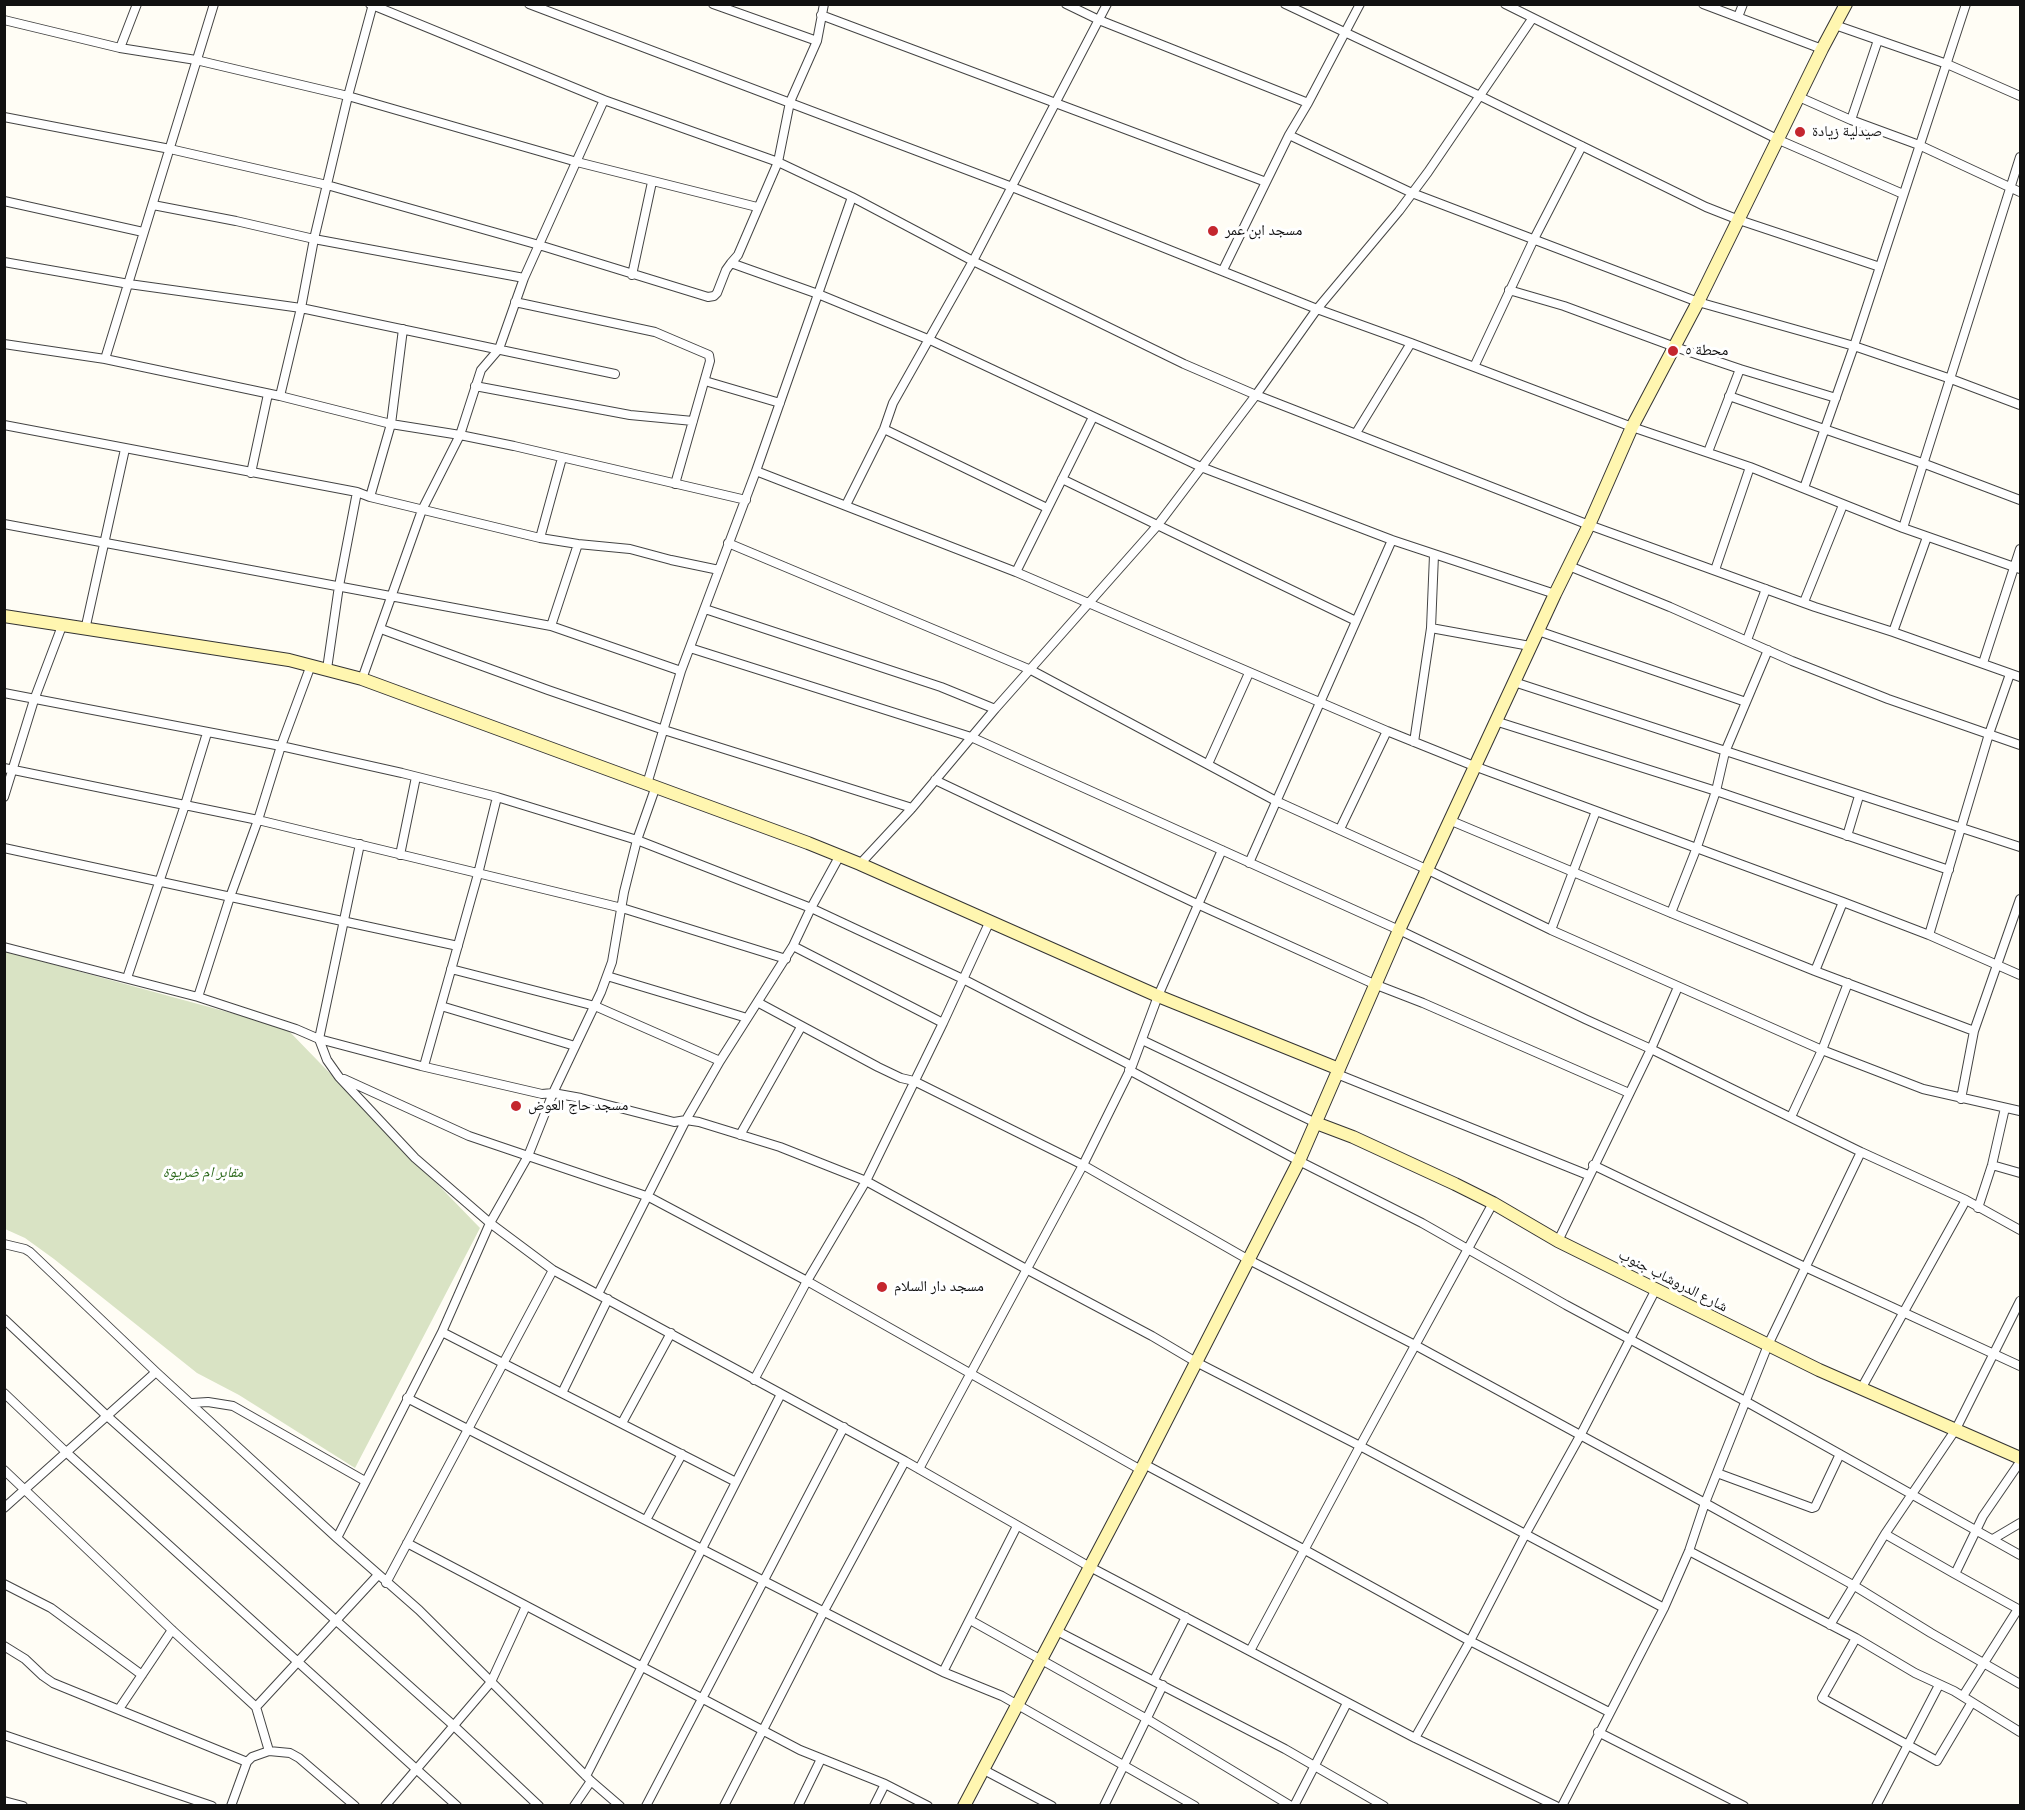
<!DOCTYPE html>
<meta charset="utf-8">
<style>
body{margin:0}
#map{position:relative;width:2025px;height:1810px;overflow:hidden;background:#fffdf5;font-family:Merriweather,serif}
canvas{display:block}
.frame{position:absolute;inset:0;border:6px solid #111;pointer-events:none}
</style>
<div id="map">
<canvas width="2025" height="1810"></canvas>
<div class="frame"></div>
</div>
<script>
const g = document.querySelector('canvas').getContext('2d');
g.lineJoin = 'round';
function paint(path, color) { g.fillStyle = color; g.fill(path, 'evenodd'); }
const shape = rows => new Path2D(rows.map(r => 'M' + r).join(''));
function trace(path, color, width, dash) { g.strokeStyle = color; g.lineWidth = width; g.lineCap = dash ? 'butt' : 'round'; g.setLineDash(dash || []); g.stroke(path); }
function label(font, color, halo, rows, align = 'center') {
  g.font = font + ' Merriweather,"Noto Naskh Arabic",serif'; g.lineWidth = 6; g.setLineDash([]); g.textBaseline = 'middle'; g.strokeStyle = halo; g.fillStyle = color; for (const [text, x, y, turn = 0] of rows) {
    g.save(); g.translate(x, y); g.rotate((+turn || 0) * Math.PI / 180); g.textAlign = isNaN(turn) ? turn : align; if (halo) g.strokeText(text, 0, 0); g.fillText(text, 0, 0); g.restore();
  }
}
paint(shape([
 [4,951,286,1028,480,1228,355,1468,239,1395,197,1373,54,1259,25,1238,5,1229]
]), '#d9e3c4');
const street = shape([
 [370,4,604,100,778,162,852,197,973,261,1184,364,1256,395,1589,525,1815,607,1893,632,2020,677],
 [529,4,1012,187,1317,309,1411,343,1632,427,1750,467,1903,528,2020,569],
 [713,4,817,41],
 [824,4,817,41,790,102,778,162,738,255,731,263,818,294,930,340,1201,467,1392,540,1555,594],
 [1066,4,1099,20,1308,103],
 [1285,4,1478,95,1706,207,1739,220,1880,267],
 [1505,4,1779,140,1903,194],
 [1703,4,1822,49],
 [821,15,1266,182],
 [1738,17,1743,4],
 [4,20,120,48,196,60,348,96,577,162,757,207],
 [1835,25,1947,64,2020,96],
 [120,48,137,4],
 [1799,97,1851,120,1919,145,2020,192],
 [4,117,170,149,327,185,539,245,708,297,714,296,717,293,726,270,731,263],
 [1851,120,1878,40],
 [1289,135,1412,193,1698,302,1854,346,1951,379,2020,405],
 [852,197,756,471,1016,572,1387,731,1474,766,1843,902,1929,935,2020,975],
 [4,201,143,232],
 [153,205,236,221,314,239,524,278],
 [4,262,129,284,301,308,615,374],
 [1223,270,1289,135,1308,103,1360,4],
 [632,275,652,182],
 [1509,290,1564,306,1675,347,1740,369,1836,398],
 [515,302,655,332,709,355,710,361,675,484],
 [4,344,105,359,280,396,391,424,460,435,514,446,746,500],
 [105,359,214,4],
 [1474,367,1534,239,1582,146],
 [705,381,780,403],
 [475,386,630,415,693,421],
 [280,396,301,308,314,239,348,96,373,4],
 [1729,396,1925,464,2020,500],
 [4,425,357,492,370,497,540,538,578,544,630,549,671,560,719,570],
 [884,429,1047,508],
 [1356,433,1411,343],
 [1708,452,1740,369],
 [251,473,268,394],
 [1062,479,1356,621],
 [1804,488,1854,346,1966,4],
 [370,497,391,424,403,329],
 [846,505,884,429,893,403,973,261,1107,4],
 [4,524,551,626,681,671],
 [1903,528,2020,157],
 [540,538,562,458],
 [728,543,1031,670,1276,801,1426,869,1551,930,1822,1050,1923,1089,2020,1111],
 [1569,566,1670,607,1792,661,1888,699,2020,745],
 [1715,570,1750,467],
 [1016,572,1093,417],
 [1804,602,1843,505],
 [705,609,941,687,995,709],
 [551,626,578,544],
 [1431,628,1530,646],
 [381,629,548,690,664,730,912,808],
 [85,630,125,449],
 [1538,631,1746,702],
 [1893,632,1927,537],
 [1747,640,1766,589],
 [690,648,971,737,1399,930,1585,1019,1651,1049,1861,1152,1966,1200,2020,1230],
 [1983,663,2020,549],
 [327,669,339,586,357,492],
 [362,679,422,510,460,435,481,370,499,349,524,278,604,100],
 [1514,682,2020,847],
 [4,693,281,746,402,773,497,797,637,840,811,908,963,979,1132,1066],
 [1495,721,1716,791,1949,870],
 [1414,742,1431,628,1434,555],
 [1208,764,1249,673],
 [4,768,258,820,556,892,622,908,786,959],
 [935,780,1197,904,1374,984,1423,1003,1629,1093],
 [647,784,681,671,756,471],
 [4,797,34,700,62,626],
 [1449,820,1671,913,1815,971,1974,1031],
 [1340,829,1387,731],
 [1847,836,1859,796],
 [360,844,319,1039,327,1060,339,1077,415,1158,490,1223,553,1270,905,1461,1090,1567,1415,1738,1556,1806],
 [4,848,458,946],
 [400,855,416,777],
 [1249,863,1392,540],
 [860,864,912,808,995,709,1157,526,1256,395,1317,309,1399,211,1428,172,1532,19],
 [1671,913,1697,847,1716,791,1725,752,1768,650],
 [1551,930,1596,811],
 [1929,935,1989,734,2010,674],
 [793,946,943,1023],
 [4,947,198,997,296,1029,319,1039,421,1066,542,1094,553,1093,581,1098,674,1122,686,1120,699,1122,780,1147,866,1181,1028,1270,1152,1336,1196,1362,1360,1446,1664,1608],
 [451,969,595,1006,720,1061],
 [1815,971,1843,902],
 [607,976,747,1018],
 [127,978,185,805,207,733],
 [198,997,230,897,258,820,281,746,311,665],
 [759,1003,878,1067,901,1078,914,1081,1083,1165,1249,1260,1415,1345,1705,1503,1853,1585,1931,1633,2020,1684],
 [441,1006,575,1046],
 [1142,1040,1316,1123],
 [424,1066,478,874,497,797],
 [1129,1070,1299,1161,1422,1223,1566,1305,1745,1401,2020,1555],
 [1337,1074,1588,1175],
 [344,1079,469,1136,649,1197,807,1281,1141,1470],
 [1961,1099,1974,1031,2020,899],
 [1791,1117,1822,1050,1848,983],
 [740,1135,801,1027],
 [1593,1165,1805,1267,2020,1366],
 [1992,1165,2020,1173],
 [1978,1208,1992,1165,2005,1108],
 [1558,1241,1651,1049,1678,987],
 [4,1244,25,1249,30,1252,156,1372,337,1538,419,1610,591,1781,620,1806],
 [598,1294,686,1120,720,1061,793,946,811,908,839,857],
 [4,1319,106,1415,453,1725,539,1806],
 [442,1332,736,1482],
 [754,1380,807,1281,866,1181,943,1023,989,923],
 [1861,1389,1966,1200],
 [4,1393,66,1452,457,1806],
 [562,1393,608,1299],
 [407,1398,885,1643,943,1672,1002,1696,1195,1806],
 [192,1403,208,1402,233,1406,365,1481],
 [622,1423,671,1333],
 [2020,1462,1983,1516,1955,1574,2020,1610],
 [1144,1464,1305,1550,1470,1641,1609,1712],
 [919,1469,1083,1165,1132,1066,1158,996,1222,850],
 [4,1470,172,1630,256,1707,269,1751],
 [1717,1473,1812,1508,1815,1507,1840,1454],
 [4,1508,156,1372],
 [646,1520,682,1454],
 [1885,1534,1955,1574],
 [337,1538,442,1332,490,1223,528,1156,553,1093,601,992,612,962,624,892,637,840,656,786],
 [1993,1539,2020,1523],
 [407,1543,800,1750,885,1784,928,1806],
 [1689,1551,1856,1638,1915,1673,1954,1691,2020,1732],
 [386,1583,553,1270],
 [4,1584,51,1608,142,1675],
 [970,1620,1147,1719,1291,1806],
 [1830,1625,1885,1534,1956,1429,2020,1301],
 [1057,1631,1285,1749,1384,1806],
 [1856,1638,1822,1698,1937,1761,1972,1702],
 [4,1646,25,1659,43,1676,53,1683,247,1762],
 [1250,1651,1360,1446,1493,1203],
 [943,1672,1017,1526],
 [1154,1680,1186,1617],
 [1963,1696,2018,1609],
 [256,1707,378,1575],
 [119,1709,172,1630],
 [1598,1732,1744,1806],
 [4,1735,212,1806],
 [1415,1738,1470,1641,1526,1533,1580,1436,1656,1289],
 [984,1770,1052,1806],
 [586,1776,781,1394],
 [4,1801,23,1806],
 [231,1806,247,1762,252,1757,269,1751,290,1753,299,1758,355,1806],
 [385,1806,491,1682,526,1606],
 [574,1806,591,1781],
 [646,1806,844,1427],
 [724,1806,824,1611,905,1461],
 [798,1806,821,1759],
 [874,1806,885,1784],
 [1104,1806,1163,1685],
 [1294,1806,1347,1703],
 [1562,1806,1664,1608,1689,1551,1705,1503,1768,1345,1861,1152],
 [1876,1806,1939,1685]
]);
const secondary = shape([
 [4,616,289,660,362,679,808,843,860,864,1158,996,1339,1069],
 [1316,1123,1353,1137,1455,1184,1493,1203,1558,1241,1819,1370,2020,1458],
 [964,1806,1141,1470,1299,1161,1399,930,1555,594,1589,525,1632,427,1698,302,1822,49,1846,4]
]);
trace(street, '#444', 10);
trace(secondary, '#333', 14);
trace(street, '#fff', 8);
trace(secondary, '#fff6b0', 12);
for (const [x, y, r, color] of [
 [1800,132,6,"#c4262e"],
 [1213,231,6,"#c4262e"],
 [1673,351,6,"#c4262e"],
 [516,1106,6,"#c4262e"],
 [882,1287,6,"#c4262e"]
]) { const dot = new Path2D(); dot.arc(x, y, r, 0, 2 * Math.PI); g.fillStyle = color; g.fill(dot); trace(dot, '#fff', 2); }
label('15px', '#111', '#fff', [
 ["صيدلية زيادة",1812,132],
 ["مسجد ابن عمر",1225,231],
 ["محطة ٥",1685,351],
 ["مسجد حاج العوض",528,1106],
 ["مسجد دار السلام",894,1287]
], 'left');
label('italic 15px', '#2f6b1f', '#fff', [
 ["مقابر ام ضريوة",203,1173]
]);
label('15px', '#111', '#fff', [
 ["شارع الدروشاب جنوب",1673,1281,27]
]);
</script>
